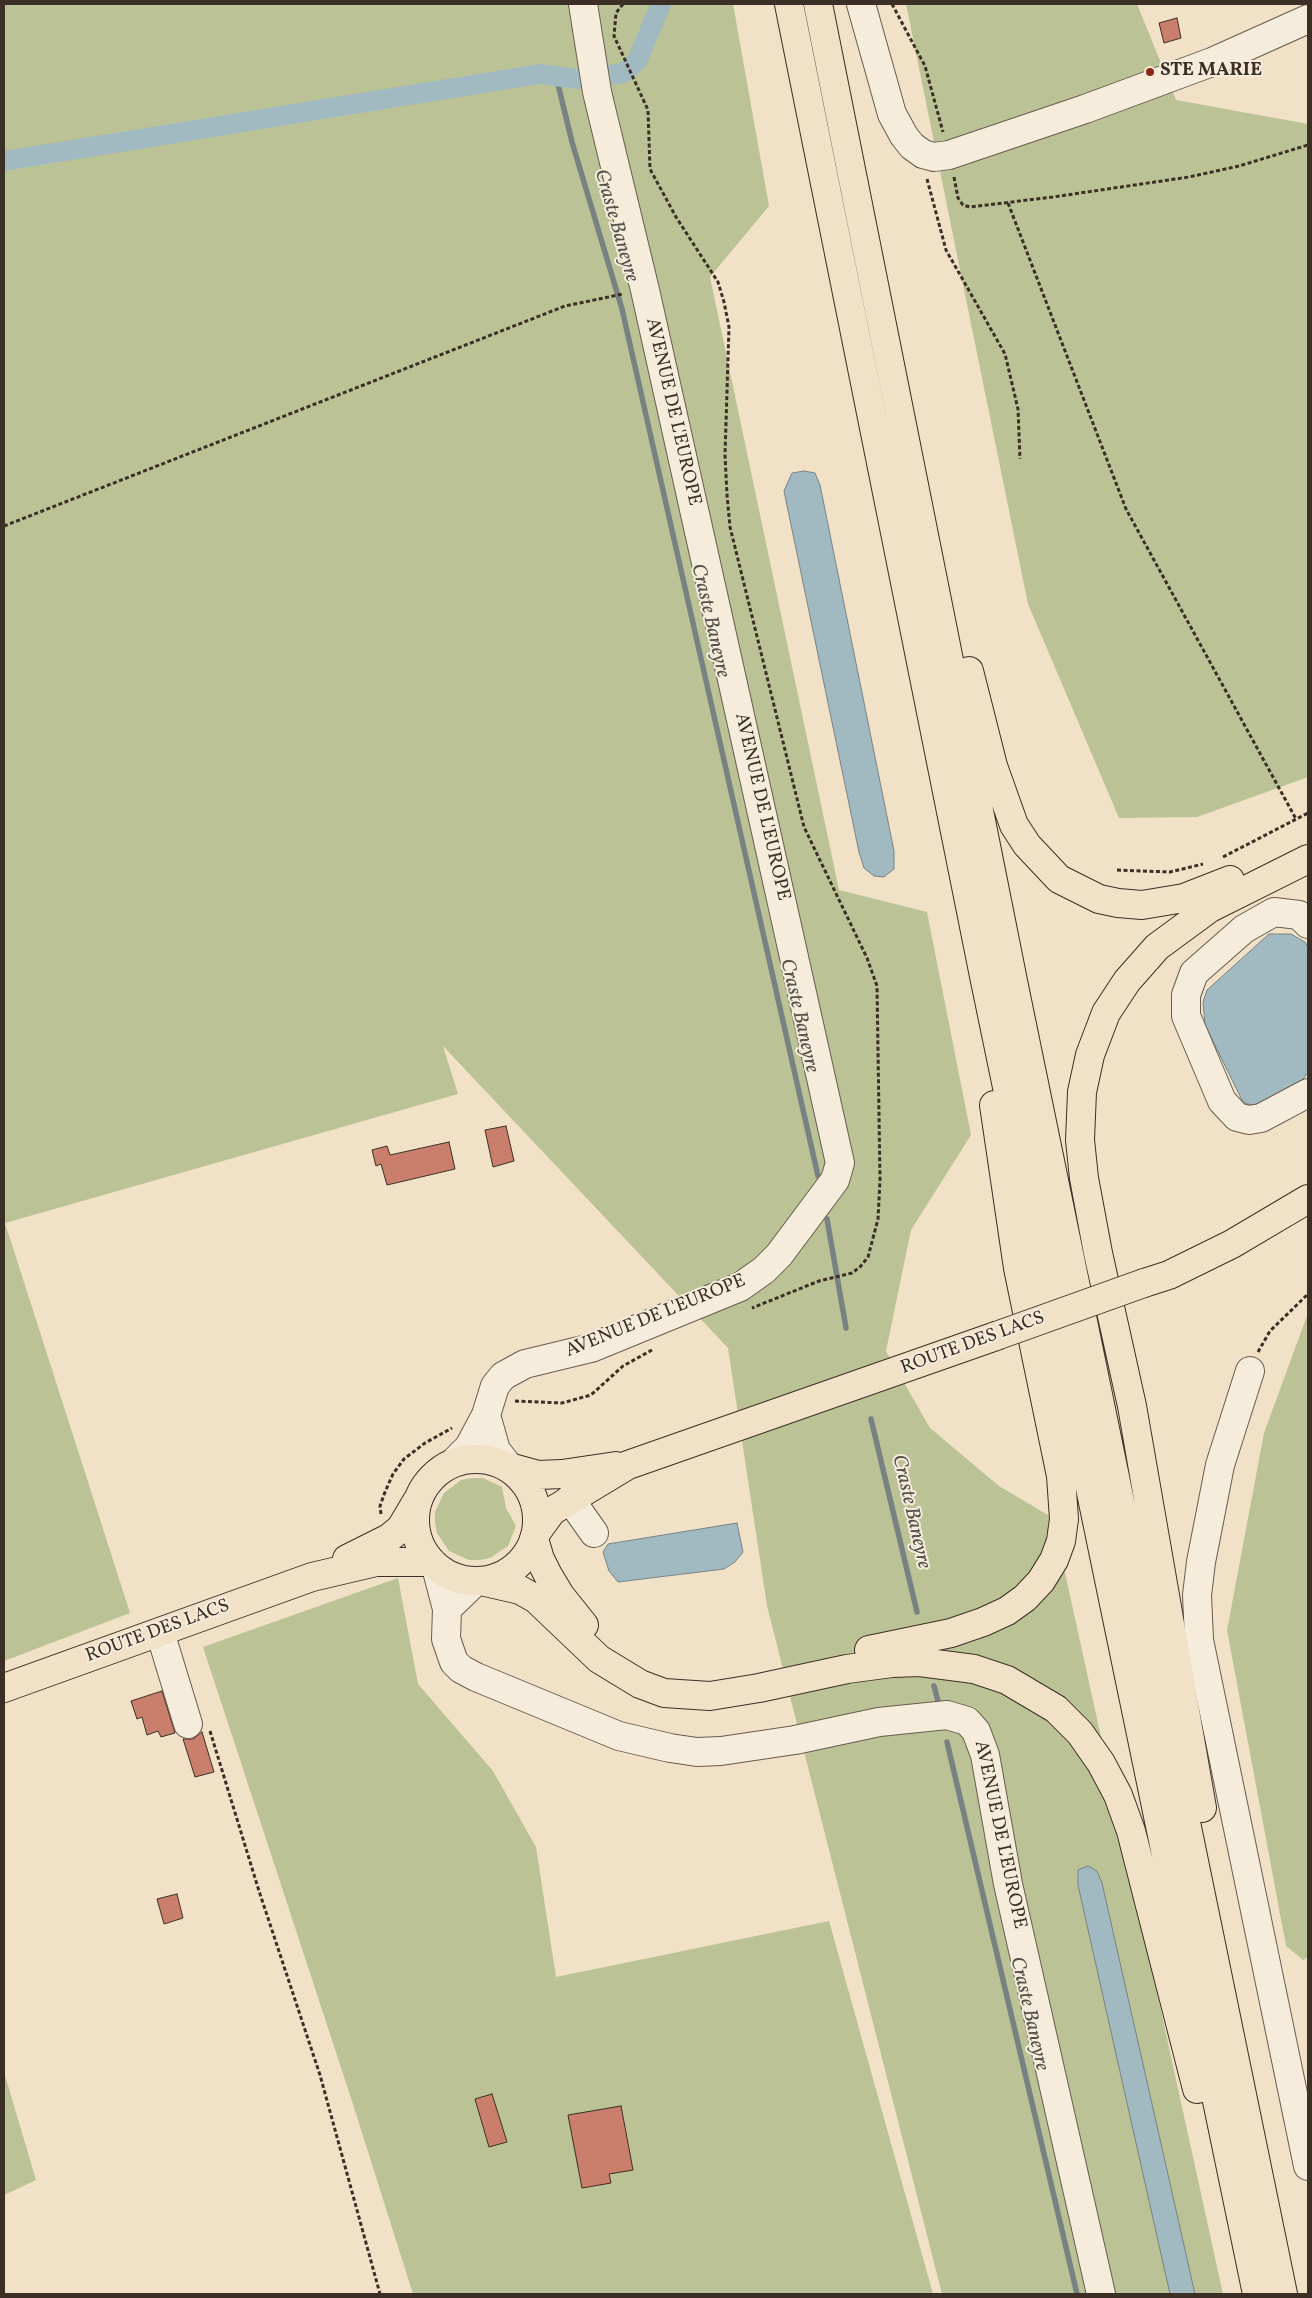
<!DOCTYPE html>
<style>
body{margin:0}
#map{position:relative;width:1312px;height:2298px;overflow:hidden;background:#f0e1c7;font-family:Vollkorn,serif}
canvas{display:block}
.frame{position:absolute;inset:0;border:5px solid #3c2f25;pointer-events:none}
</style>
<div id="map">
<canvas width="1312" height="2298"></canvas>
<div class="frame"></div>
</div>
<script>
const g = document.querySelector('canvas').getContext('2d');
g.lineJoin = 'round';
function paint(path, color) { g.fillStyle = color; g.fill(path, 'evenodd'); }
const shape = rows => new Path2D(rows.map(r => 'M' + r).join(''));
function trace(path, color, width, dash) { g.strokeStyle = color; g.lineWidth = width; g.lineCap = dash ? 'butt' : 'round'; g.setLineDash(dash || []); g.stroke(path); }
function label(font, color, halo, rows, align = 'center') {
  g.font = font + ' Vollkorn,serif'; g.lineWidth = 4; g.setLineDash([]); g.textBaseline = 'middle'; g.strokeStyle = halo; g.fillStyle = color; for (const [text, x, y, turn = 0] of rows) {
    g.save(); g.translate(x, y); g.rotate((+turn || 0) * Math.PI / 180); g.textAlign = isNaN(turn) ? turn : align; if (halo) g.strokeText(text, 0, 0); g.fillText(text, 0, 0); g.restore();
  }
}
paint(shape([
 [4,4,733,4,769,206,710,277,839,890,927,912,971,1135,911,1230,886,1351,930,1428,999,1486,1053,1518,1223,2294,942,2294,767,1606,728,1348,443,1046,458,1094,5,1223,130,1613,4,1661],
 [906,4,1137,4,1176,100,1308,124,1308,777,1197,817,1119,818,1028,604],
 [1308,1313,1308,1957,1303,1960,1286,1946,1227,1630,1264,1433],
 [472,1478,483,1478,502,1487,506,1508,516,1526,508,1546,490,1558,480,1560,469,1560,449,1551,437,1533,435,1523,435,1512,444,1493,461,1480],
 [398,1578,418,1684,493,1771,536,1847,556,1977,829,1921,933,2294,413,2294,351,2098,203,1647],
 [4,2072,36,2180,4,2195]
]), '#bbc295');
const water = shape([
 [804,471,815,473,820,485,894,851,894,869,884,877,874,876,864,868,859,852,784,491,792,473,804,471],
 [1269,934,1291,934,1305,942,1308,947,1308,1072,1299,1085,1258,1108,1243,1102,1205,1025,1203,1002,1207,990,1269,934],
 [737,1523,743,1552,735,1562,724,1569,618,1582,609,1571,603,1552,608,1544,737,1523],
 [1088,1866,1097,1871,1102,1883,1195,2294,1170,2294,1078,1885,1078,1870,1088,1866]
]);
paint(water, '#a1bac1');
trace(water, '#798283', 1);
trace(shape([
 [556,76,572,142,622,309,818,1176],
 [827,1219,846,1328],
 [871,1419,917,1612],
 [934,1686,938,1701],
 [947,1742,1077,2294]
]), '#798283', 5.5);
trace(shape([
 [4,161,539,74,578,79,617,74,625,72,637,61,661,4]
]), '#a1bac1', 20);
const building = shape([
 [1177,18,1181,38,1164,43,1159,23,1177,18],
 [506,1126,514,1161,493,1167,485,1130,506,1126],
 [449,1142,455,1169,387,1185,381,1164,376,1166,372,1150,387,1146,390,1155,449,1142],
 [162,1691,175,1733,161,1737,158,1731,147,1735,142,1717,137,1719,131,1701,162,1691],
 [202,1732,214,1772,195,1777,183,1739,193,1739,202,1732],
 [177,1894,183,1918,164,1924,157,1899,177,1894],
 [492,2094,507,2142,489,2147,475,2099,492,2094],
 [621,2106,633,2170,609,2174,611,2183,582,2188,568,2115,621,2106]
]);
paint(building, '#ca7f6d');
trace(building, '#3c2f25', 1);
const minor = shape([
 [861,4,892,114,904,136,912,146,923,154,934,157,949,155,1085,109,1212,62,1308,19],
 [1308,924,1299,915,1274,912,1244,929,1194,973,1186,995,1186,1016,1222,1101,1237,1117,1249,1120,1261,1118,1308,1093],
 [1250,1371,1220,1465,1201,1562,1197,1595,1199,1640,1308,2166],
 [486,1415,496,1450,509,1467],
 [454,1462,469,1447,486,1415,495,1386,503,1376,525,1364,591,1348,740,1287,764,1270,779,1255,835,1180,840,1163,645,290,597,92,583,4],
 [570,1499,594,1533],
 [436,1567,447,1609,446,1639,454,1662,461,1669,476,1677,619,1736,670,1748,697,1752,721,1751,795,1740,879,1722,947,1715,967,1721,976,1731,985,1755,1008,1884,1101,2294],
 [447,1609,476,1581],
 [160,1632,188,1724]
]);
const major = shape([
 [1144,1283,1169,1275,1232,1244,1308,1199],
 '415 1520a61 61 0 1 1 122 0a61 61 0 1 1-122 0Z',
 [509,1467,538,1475,562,1474,616,1466],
 [536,1533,552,1511,628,1465,996,1336],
 [347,1559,389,1538,401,1528,417,1501],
 [4,1688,312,1577,376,1562,432,1562]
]);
const highway = shape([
 [789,4,984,976,1257,2294],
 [818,4,1014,986,1283,2294],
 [969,671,993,766,1014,825,1027,845,1059,879,1099,899,1118,903,1142,905,1184,898,1230,880],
 [534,1539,540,1559,548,1575,560,1595,584,1625],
 [481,1581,520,1590,536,1599,599,1659,640,1684,664,1693,710,1696,759,1688,847,1669,892,1663,920,1662,974,1669,1007,1680,1056,1709,1080,1733,1101,1763,1118,1795,1131,1831,1197,2089],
 [869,1650,951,1633,983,1622,1007,1611,1025,1598,1041,1581,1054,1560,1061,1541,1064,1519,1061,1476,1018,1268,994,1105],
 [1202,1808,1132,1406,1098,1253,1084,1178,1080,1140,1082,1092,1090,1055,1106,1013,1127,981,1157,947,1210,908,1308,859]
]);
trace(minor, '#695c4e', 30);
trace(major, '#3c2f25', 30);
trace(highway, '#3c2f25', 30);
trace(shape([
 [623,4,616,13,614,36,648,110,650,169,676,217,718,282,724,302,729,327,725,455,727,495,730,527,804,827,867,958,877,986,880,1180,878,1219,868,1257,860,1267,852,1273,819,1281,752,1308],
 [892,4,925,66,943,132],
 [954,177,958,198,963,205,970,207,1053,197,1189,177,1239,166,1308,145],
 [927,179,946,250,1005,354,1018,409,1020,459],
 [1008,203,1126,509,1296,819],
 [4,526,565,306,623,294],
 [1223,857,1308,813],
 [1117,870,1170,872,1203,864],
 [1258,1352,1270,1331,1308,1294],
 [515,1401,562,1403,591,1395,623,1366,652,1350],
 [381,1514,380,1506,385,1492,393,1474,404,1459,425,1443,452,1428],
 [210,1731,259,1891,320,2075,380,2294]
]), '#3c2f25', 3, [4, 2.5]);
trace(minor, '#f5ecdb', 28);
trace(major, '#f0e1c7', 28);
trace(highway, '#f0e1c7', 28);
const majorBridge = shape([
 [996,1336,1144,1283]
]);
trace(majorBridge, '#3c2f25', 30, []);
trace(majorBridge, '#f0e1c7', 28);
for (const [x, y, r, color] of [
 [1150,72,5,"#8f2418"]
]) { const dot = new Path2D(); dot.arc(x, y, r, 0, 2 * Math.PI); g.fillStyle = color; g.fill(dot); trace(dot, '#f5ecdb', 2); }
label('bold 19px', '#3c2f25', '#f5ecdb', [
 ["STE MARIE",1160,72]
], 'left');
label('19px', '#3c2f25', '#f5ecdb', [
 ["AVENUE DE L'EUROPE",672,412,77],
 ["AVENUE DE L'EUROPE",761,807,77],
 ["AVENUE DE L'EUROPE",656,1317,-22],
 ["ROUTE DES LACS",973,1344,-20],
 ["ROUTE DES LACS",158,1632,-20],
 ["AVENUE DE L'EUROPE",999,1835,78]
]);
label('italic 20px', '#55524c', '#f5ecdb', [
 ["Craste Baneyre",615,226,74],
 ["Craste Baneyre",709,621,77],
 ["Craste Baneyre",798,1016,77],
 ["Craste Baneyre",910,1512,77],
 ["Craste Baneyre",1028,2014,77]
]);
</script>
